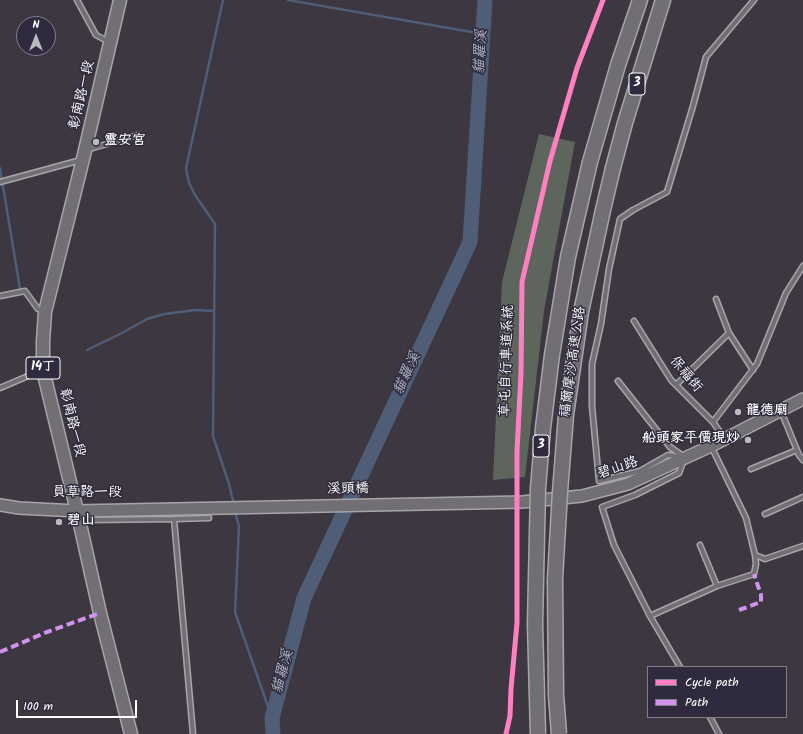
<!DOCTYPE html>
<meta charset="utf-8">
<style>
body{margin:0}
#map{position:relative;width:803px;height:734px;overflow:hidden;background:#3c3740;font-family:Kalam,sans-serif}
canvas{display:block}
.legend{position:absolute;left:647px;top:666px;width:140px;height:52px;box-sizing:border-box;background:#2f2a3d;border:1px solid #827f8b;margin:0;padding:5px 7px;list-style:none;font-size:12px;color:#fff}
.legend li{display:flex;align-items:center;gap:8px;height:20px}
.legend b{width:20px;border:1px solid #827f8b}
.north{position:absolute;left:16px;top:16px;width:40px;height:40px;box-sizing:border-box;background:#2f2a3d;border:1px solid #827f8b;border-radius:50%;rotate:0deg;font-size:11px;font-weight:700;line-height:16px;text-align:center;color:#fff}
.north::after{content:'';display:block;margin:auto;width:14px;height:18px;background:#bbb9bc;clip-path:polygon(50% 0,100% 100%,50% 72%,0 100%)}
.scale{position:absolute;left:16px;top:700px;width:121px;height:18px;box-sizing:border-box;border:2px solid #fff;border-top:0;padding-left:5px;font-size:12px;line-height:14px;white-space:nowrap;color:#fff;-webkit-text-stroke:3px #2f2a3d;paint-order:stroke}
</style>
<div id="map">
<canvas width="803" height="734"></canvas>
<ul class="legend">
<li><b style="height:5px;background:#ff80c0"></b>Cycle path</li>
<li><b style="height:5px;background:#d193ec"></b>Path</li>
</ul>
<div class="north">N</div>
<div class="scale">100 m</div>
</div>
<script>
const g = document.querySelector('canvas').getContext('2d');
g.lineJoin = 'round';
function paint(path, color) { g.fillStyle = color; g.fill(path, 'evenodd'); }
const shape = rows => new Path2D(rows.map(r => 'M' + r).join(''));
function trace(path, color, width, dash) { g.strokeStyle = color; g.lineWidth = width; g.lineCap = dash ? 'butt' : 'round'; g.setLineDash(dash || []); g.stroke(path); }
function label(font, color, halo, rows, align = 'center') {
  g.font = font + ' Kalam,"LXGW WenKai TC",sans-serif'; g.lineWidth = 3; g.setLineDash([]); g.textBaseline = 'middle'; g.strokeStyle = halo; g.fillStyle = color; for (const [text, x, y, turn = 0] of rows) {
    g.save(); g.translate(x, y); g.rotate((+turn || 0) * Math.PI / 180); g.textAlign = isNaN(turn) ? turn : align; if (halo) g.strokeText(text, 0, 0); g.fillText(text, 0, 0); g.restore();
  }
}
paint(shape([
 [539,134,575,142,544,311,525,477,493,480,502,282]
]), '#5e655c');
trace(shape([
 [223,0,186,168,189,183,195,195,215,224,213,436,229,484,234,505],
 [288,0,483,34],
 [0,168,20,289],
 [87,350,122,333,147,319,164,314,196,310,214,311],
 [235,512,239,526,235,612,272,718]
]), '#505d77', 2.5);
trace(shape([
 [273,734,272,718,304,598,470,242,485,0]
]), '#505d77', 15);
const lane = shape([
 [77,0,96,35,109,42],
 [86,150,138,135],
 [0,182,81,160],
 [0,296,25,291,38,309,43,311],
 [716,299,729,333,753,370],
 [634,321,671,380,713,422,724,438],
 [618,381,670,447,683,456],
 [676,385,729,333],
 [0,388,42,370],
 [781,411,799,455,803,460],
 [713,422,757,364,786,293,803,266],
 [712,448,746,518,755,555,765,559,803,546],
 [681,457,668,455,640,471,599,481,592,406,592,364,601,324,609,269,620,219,633,210,667,192,693,106,706,57,754,0],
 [751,469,797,450],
 [81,514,88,520,174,519,193,734],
 [765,514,803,497],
 [174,519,209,518],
 [700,545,717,586],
 [650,616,717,586,754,574,756,564,755,555],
 [680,667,650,616,614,545,602,507,635,495,679,473,683,462],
 [710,717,719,734]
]);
const secondary = shape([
 [0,505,19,508,77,511,522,502,582,496,628,484,711,446,803,399]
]);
const primary = shape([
 [120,0,83,159,45,312,43,341,43,370,77,511,100,613,131,734]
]);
const highway = shape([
 [590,162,618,65,640,0],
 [613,168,625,123,663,0]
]);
trace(lane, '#a7a5a9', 7);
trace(secondary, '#a7a5a9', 14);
trace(primary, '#a7a5a9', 15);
trace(highway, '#a7a5a9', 17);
trace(lane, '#716f74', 4);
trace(secondary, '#716f74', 11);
trace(primary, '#716f74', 12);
trace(highway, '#716f74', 14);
const highwayBridge = shape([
 [538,734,535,624,538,488,543,428,552,355,568,257,590,162],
 [559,734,556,695,555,579,560,492,566,415,581,312,603,210,613,168]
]);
trace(highwayBridge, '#a7a5a9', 17, []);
trace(highwayBridge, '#716f74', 14);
trace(shape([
 [739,610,761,602,761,595,754,574],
 [0,652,47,632,100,613]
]), '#d193ec', 4, [8, 4]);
trace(shape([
 [506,734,510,716,511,689,517,623,517,451,521,373,522,282,550,161,577,68,603,0]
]), '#ff80c0', 5);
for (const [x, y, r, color] of [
 [96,142,4,"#bbb9bc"],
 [738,412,4,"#bbb9bc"],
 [748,440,4,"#bbb9bc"],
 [59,522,4,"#bbb9bc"]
]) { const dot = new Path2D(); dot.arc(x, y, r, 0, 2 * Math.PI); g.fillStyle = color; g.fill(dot); trace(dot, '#2f2a3d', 1.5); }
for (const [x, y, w] of [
 [637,84,16],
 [43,368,34],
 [541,446,16]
]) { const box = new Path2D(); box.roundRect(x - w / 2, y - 11, w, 22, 3); g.fillStyle = '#2f2a3d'; g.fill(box); trace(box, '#fff', 1); }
label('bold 13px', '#fff', null, [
 ["3",637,84],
 ["14丁",43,368],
 ["3",541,446]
]);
label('14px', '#fff', '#2f2a3d', [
 ["彰南路一段",83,95,-77],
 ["草屯自行車道系統",508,361,-88],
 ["福爾摩沙高速公路",574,362,-82],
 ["保福街",685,375,50],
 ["彰南路一段",71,423,76],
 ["碧山路",618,469,-19],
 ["溪頭橋",348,490,-1],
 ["員草路一段",87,494]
]);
label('bold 14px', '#fff', '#2f2a3d', [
 ["靈安宮",104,142],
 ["龍德廟",746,412],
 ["船頭家平價現炒",740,440,"right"],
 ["碧山",67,522]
], 'left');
label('italic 15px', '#b1b8c4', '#2f2a3d', [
 ["貓羅溪",482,52,-87],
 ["貓羅溪",408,374,-65],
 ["貓羅溪",284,672,-75]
]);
</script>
